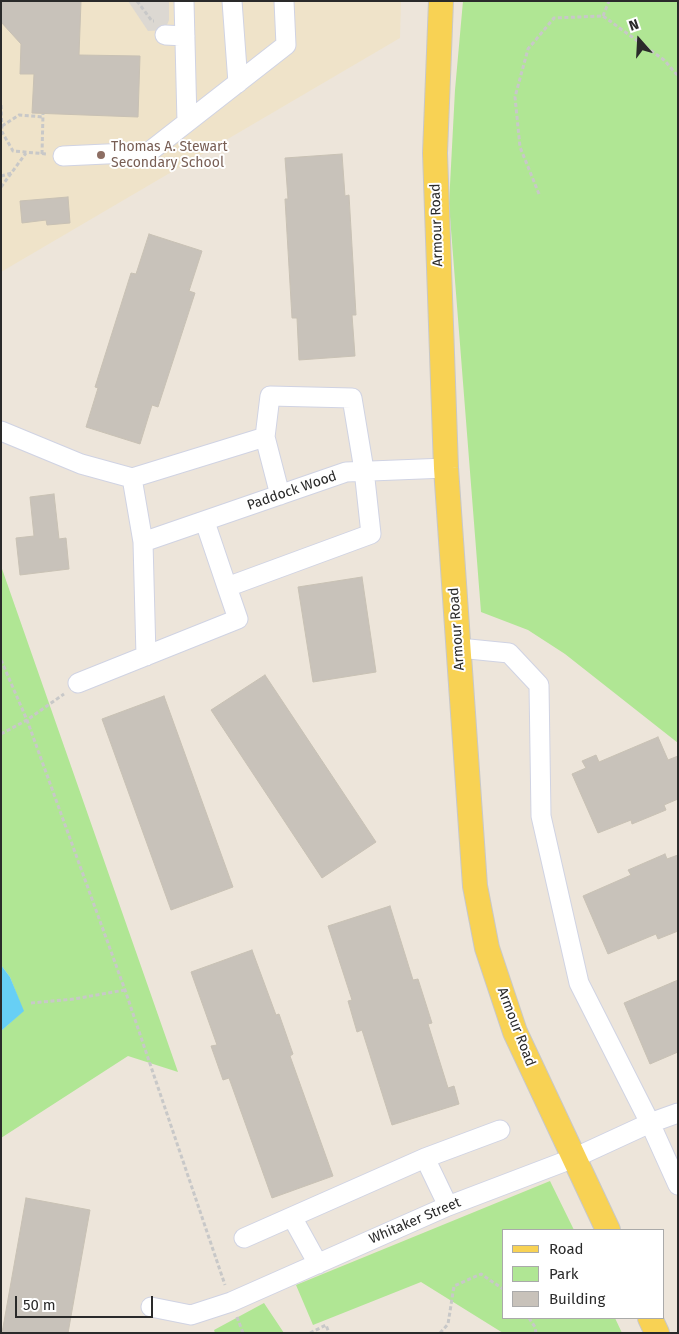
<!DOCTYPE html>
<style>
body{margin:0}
#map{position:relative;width:679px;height:1334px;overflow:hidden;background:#ede5da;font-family:"Fira Sans",sans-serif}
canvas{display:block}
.frame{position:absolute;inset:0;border:2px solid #2a2a2a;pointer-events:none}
.legend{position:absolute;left:502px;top:1229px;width:162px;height:90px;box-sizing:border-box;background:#fff;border:1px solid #aaa;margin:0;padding:6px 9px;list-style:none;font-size:15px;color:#2a2a2a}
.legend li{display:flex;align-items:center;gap:10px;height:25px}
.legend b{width:25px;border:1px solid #aaa}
.north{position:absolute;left:614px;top:15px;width:50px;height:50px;-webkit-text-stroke:4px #fff;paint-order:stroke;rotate:341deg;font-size:14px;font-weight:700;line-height:20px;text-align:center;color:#2a2a2a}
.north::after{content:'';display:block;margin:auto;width:18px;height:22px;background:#2a2a2a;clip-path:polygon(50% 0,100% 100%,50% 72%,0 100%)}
.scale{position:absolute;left:15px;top:1296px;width:138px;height:22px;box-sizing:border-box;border:2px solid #2a2a2a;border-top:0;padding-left:6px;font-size:15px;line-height:18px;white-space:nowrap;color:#2a2a2a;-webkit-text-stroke:4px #fff;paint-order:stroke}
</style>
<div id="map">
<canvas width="679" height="1334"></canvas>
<div class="frame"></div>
<ul class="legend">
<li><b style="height:6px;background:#f8d254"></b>Road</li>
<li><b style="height:14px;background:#b0e694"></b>Park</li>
<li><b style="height:14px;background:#c8c2ba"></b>Building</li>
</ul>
<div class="north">N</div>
<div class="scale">50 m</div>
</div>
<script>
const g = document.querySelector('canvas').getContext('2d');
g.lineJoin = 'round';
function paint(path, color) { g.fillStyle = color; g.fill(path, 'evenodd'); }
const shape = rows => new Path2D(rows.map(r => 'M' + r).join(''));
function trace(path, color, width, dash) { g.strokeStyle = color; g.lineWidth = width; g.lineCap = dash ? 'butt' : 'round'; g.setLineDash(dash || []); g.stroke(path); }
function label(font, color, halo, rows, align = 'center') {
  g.font = font + ' "Fira Sans",sans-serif'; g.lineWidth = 4; g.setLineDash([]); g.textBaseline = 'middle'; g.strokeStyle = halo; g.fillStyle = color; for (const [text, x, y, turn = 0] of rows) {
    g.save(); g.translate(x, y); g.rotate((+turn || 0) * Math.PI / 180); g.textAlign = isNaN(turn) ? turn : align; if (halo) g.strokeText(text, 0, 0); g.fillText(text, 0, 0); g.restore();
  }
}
paint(shape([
 [1,1,401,1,400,38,1,272]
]), '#efe3c9');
paint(shape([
 [463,1,678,1,678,743,565,654,528,630,481,612,449,204,455,90],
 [1,566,178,1072,128,1056,1,1138,1,1031,23,1011,10,977,1,965],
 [550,1181,574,1230,503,1230,503,1318,615,1318,622,1333,503,1333,421,1282,313,1325,296,1285],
 [264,1303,284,1333,215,1333,214,1330]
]), '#b0e694');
paint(shape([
 [128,1,169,1,169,20,165,30,148,31]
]), '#dcd8d2');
paint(shape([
 [1,965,10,977,24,1011,1,1031]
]), '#67cff5');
const building = shape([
 [1,1,81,1,79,55,140,56,138,117,32,113,34,74,20,74,21,44,1,22,1,1],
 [342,154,345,196,349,195,356,315,352,315,355,356,299,360,297,318,292,318,285,199,288,199,285,158,342,154],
 [68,197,70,223,47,225,46,220,22,223,20,201,68,197],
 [149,234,202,251,189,291,195,293,158,407,152,405,140,444,86,427,98,388,95,387,131,273,136,274,149,234],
 [54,494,59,539,66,538,69,569,20,575,16,538,34,536,30,497,54,494],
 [362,577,376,672,313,682,298,587,362,577],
 [265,675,376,842,322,878,211,710,265,675],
 [164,696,233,887,171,910,102,719,164,696],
 [658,737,668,760,678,756,678,799,664,805,666,810,632,824,631,820,598,833,572,774,586,768,582,761,596,755,599,762,658,737],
 [665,854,667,859,678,855,678,931,658,939,656,934,608,954,583,896,631,875,628,870,665,854],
 [390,906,413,980,418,979,432,1023,428,1024,448,1088,454,1086,459,1104,392,1125,362,1030,357,1032,348,1001,352,1000,328,926,390,906],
 [252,950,276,1015,279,1014,293,1054,290,1056,333,1176,272,1198,229,1078,223,1080,211,1046,217,1045,191,972,252,950],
 [678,980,678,1052,650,1064,624,1003,678,980],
 [26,1198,90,1210,68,1333,2,1333,26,1198]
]);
paint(building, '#c8c2ba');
trace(building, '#c8c1b4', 1);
const minor = shape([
 [184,1,187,122],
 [232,1,238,83],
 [165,35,185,36],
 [63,156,149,152,286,45,284,1],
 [1,431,81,464,132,478,265,437,270,396,352,398,364,470,371,534,227,587,238,619,78,683],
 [265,437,280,495],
 [132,478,143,542,146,656],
 [205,522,227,587],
 [143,542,346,472,446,468],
 [459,648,509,653,539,685,541,816,579,983,650,1123,678,1185],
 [425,1158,448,1206],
 [292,1217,318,1264],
 [244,1238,425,1158,500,1130],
 [151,1307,191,1315,231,1302,448,1206,574,1158,650,1123,678,1113]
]);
const major = shape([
 [441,1,435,153,446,468,475,886,487,948,515,1032,608,1230],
 [650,1318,657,1333]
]);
trace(minor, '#d0d3e3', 21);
trace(major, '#c8c8c8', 26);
trace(shape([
 [137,1,152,21,154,21],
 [603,16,609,1],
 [1,105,2,132,13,151,47,154],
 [2,126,19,115,43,117],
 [42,154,43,114],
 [1,176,12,173],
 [1,187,26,153],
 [539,194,520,147,515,97,528,49,554,18,603,16,664,60,678,76],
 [1,660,27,720,125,990,225,1285],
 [1,734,27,720,64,694],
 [31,1003,74,999,125,990],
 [237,1317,243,1333],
 [529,1318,535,1327,536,1333],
 [310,1333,326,1325,329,1333],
 [440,1333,448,1324,454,1286,481,1274,503,1289]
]), '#c8c8c8', 3, [4, 2.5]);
trace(minor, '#fff', 19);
trace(major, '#f8d254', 24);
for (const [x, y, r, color] of [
 [101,155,5,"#8d6e63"]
]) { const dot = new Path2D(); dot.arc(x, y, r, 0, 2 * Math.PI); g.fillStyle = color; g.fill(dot); trace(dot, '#fff', 2); }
label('14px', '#785e54', '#fff', [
 ["Thomas A. Stewart",111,147],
 ["Secondary School",111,163]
], 'left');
label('14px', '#2a2a2a', '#fff', [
 ["Armour Road",437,225,-92],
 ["Paddock Wood",292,491,-19],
 ["Armour Road",457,629,-94],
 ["Armour Road",516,1027,69],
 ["Whitaker Street",415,1221,-23]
]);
</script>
